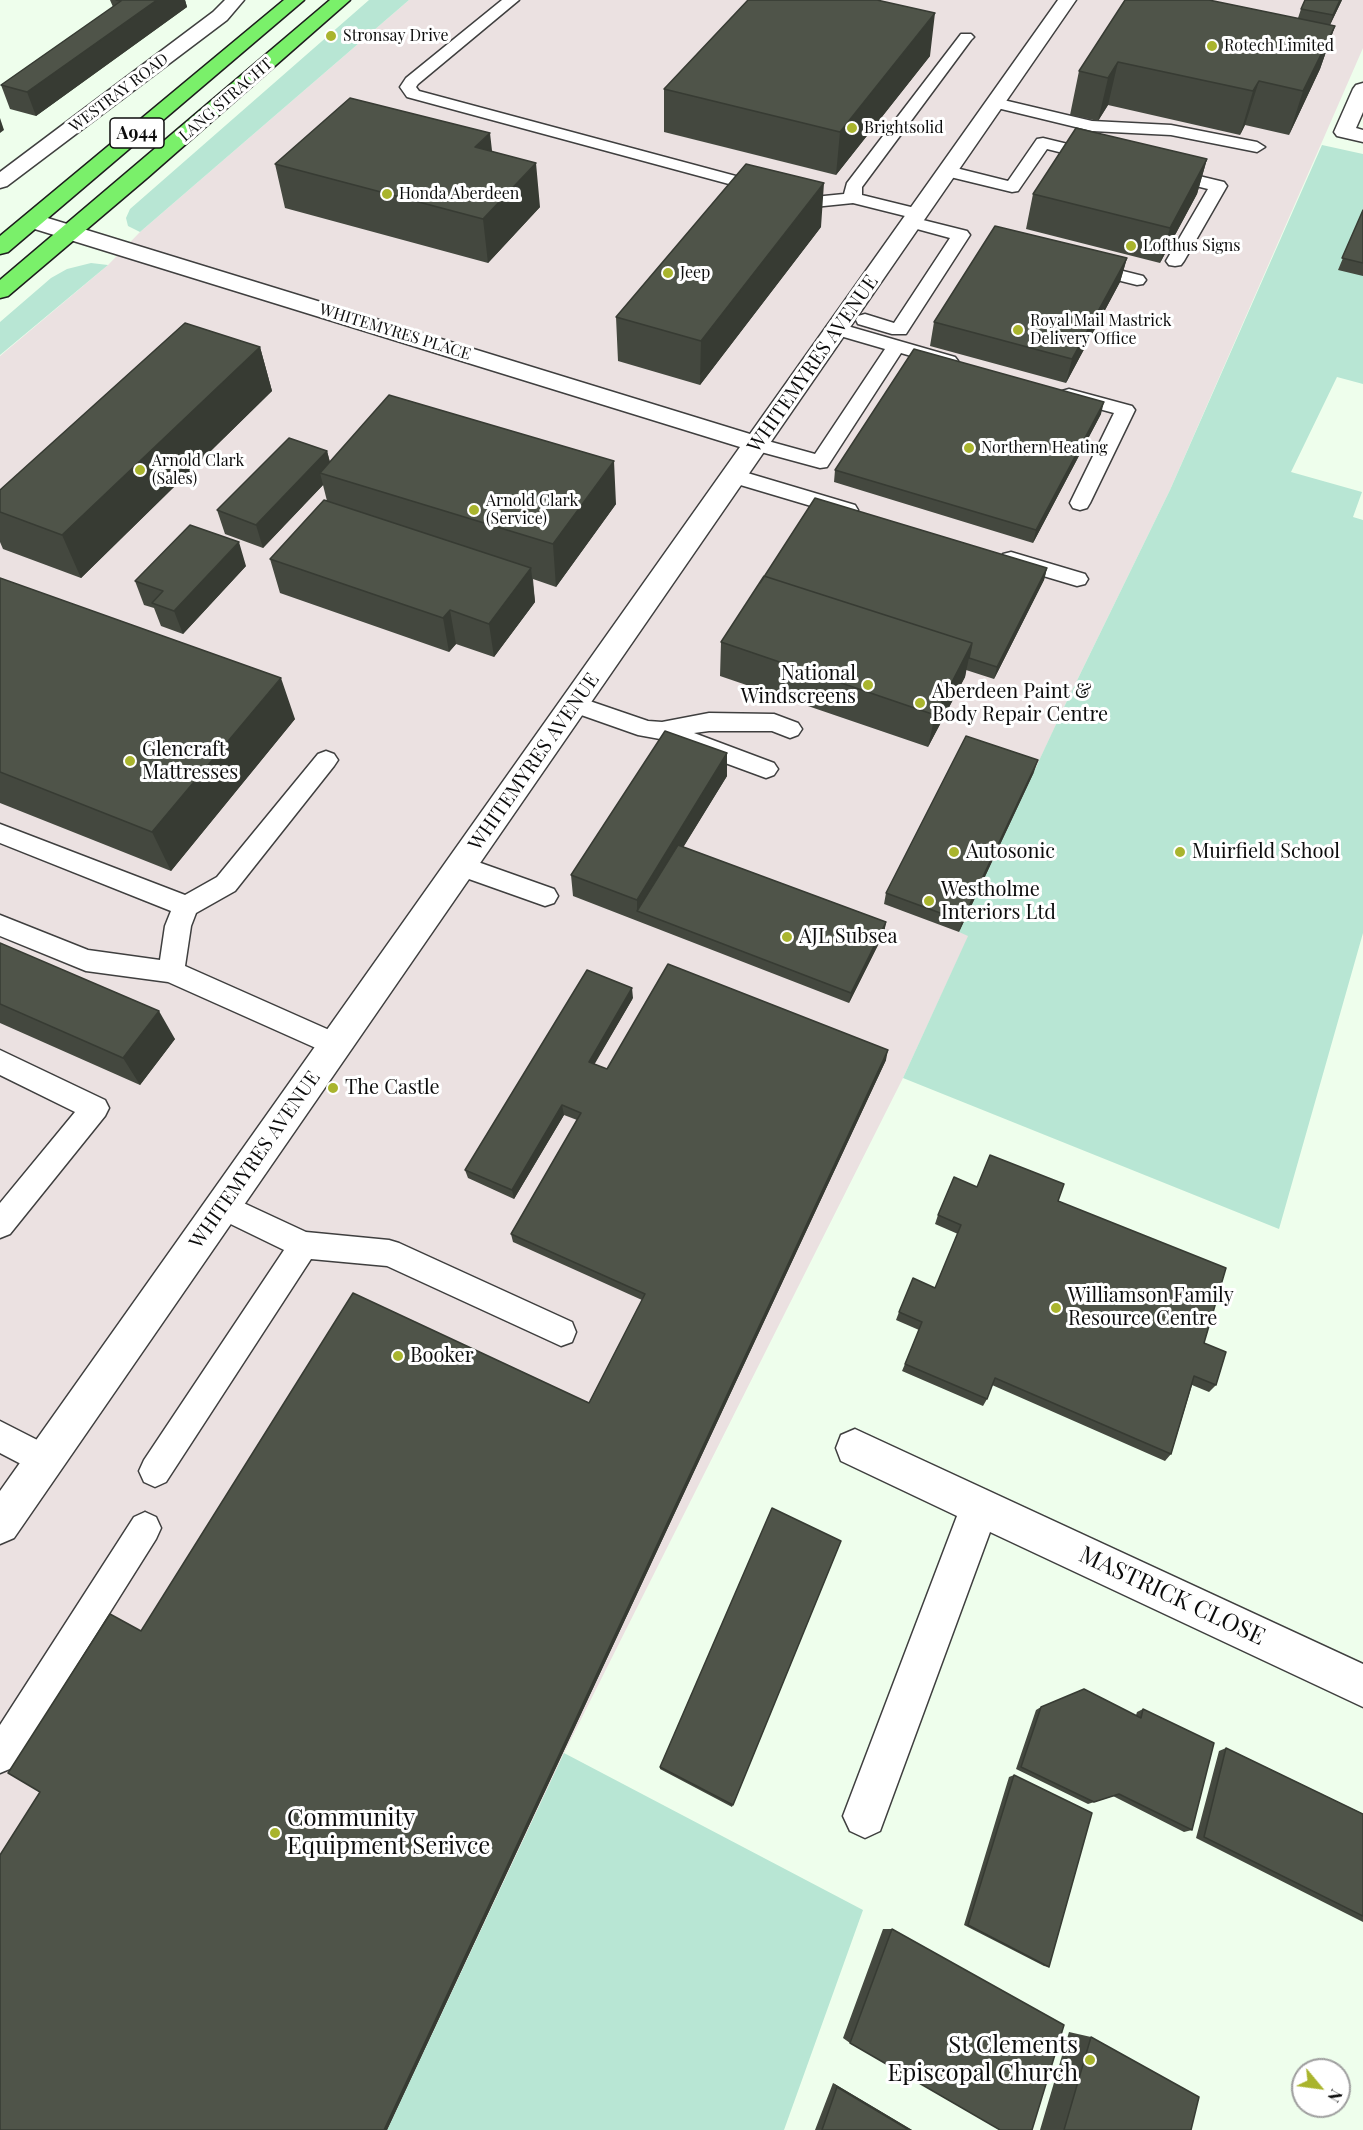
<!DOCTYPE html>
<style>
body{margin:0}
#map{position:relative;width:1363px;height:2130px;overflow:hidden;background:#eefeec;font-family:"Playfair Display",serif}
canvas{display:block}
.north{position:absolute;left:1291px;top:2058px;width:60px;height:60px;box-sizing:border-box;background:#fff;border:2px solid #9e9e9e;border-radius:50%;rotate:119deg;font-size:16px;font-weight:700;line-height:24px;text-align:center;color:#0c0c0c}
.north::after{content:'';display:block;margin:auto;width:21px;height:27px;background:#a9b42d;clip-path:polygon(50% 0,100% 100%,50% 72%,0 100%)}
</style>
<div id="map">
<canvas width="1363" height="2130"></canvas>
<div class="north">N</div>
</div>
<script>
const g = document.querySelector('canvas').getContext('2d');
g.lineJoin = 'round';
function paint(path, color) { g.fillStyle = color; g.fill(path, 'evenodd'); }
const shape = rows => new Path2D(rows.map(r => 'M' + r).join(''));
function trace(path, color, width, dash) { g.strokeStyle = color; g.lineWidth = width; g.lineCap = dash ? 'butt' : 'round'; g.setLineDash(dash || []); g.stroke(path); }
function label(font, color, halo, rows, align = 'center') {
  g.font = font + ' "Playfair Display",serif'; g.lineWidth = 6; g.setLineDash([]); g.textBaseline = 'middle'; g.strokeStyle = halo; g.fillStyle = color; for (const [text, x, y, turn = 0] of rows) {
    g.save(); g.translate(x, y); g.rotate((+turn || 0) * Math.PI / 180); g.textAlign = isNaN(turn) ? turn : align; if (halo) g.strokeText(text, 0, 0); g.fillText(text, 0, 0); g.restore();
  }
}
paint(shape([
 [409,0,1363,0,1363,48,1170,490,1065,705,960,932,969,935,903,1078,564,1753,387,2130,0,2130,0,356,108,265,140,232]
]), '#ebe1e1');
paint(shape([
 [369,0,409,0,140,232,128,226,126,218,130,209],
 [1322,145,1363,154,1363,384,1337,377,1291,472,1362,492,1353,517,1363,520,1363,933,1279,1229,903,1078,968,936,959,932,1065,705,1170,490],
 [91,263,108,265,0,355,0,322,51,278,67,269],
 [564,1753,863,1910,784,2130,387,2130]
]), '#b8e6d4');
const lane = shape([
 [502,0,519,0,418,84,416,87,419,91,814,197,844,194,847,183,961,34,971,34,974,37,971,40,862,187,862,195,923,210,926,214,919,219,967,231,970,235,906,334,892,334,858,324,856,320,858,316,865,314,894,323,950,238,906,226,903,222,909,217,853,203,814,207,407,97,400,87,406,78,502,0],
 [995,98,1092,121,1171,125,1257,142,1265,147,1257,152,1171,135,1092,131,989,106,987,103,989,100,995,98],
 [1043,138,1105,153,1107,157,1099,162,1047,149,1018,191,1012,192,942,175,940,171,942,167,948,166,1008,181,1037,139,1043,138],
 [1166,168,1224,182,1227,186,1184,261,1181,265,1175,266,1169,265,1166,261,1208,189,1160,177,1158,173,1160,169,1166,168],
 [1087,262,1143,276,1146,280,1143,284,1137,285,1081,271,1078,267,1081,263,1087,262],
 [837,323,955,357,958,361,955,365,948,367,901,353,827,467,820,468,750,449,747,444,750,439,757,438,815,454,885,349,830,333,828,329,830,325,837,323],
 [1069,389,1132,406,1135,410,1090,503,1087,508,1080,510,1073,508,1070,503,1114,413,1062,399,1059,395,1062,391,1069,389],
 [734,469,855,505,858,510,855,515,848,517,727,481,724,476,727,471,734,469],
 [1011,552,1085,574,1088,579,1085,584,1077,586,1003,564,1000,559,1003,554,1011,552],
 [575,696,648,721,662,722,709,713,774,714,798,723,802,729,798,735,790,738,772,731,709,731,694,733,774,763,778,769,774,775,766,778,660,739,638,735,567,710,564,704,567,698,575,696],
 [326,751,334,754,338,760,334,766,235,891,196,913,191,926,185,966,345,1037,349,1045,345,1053,336,1056,327,1053,168,982,86,971,0,936,0,915,88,950,160,960,165,926,171,911,0,843,0,824,185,895,217,877,318,754,326,751],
 [461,856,554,889,558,896,554,903,545,906,452,873,449,866,452,859,461,856],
 [0,1050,105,1100,109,1108,105,1116,10,1234,0,1238,0,1203,75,1112,0,1075,0,1050],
 [222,1193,306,1232,389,1240,399,1243,572,1322,576,1332,572,1342,561,1346,387,1266,311,1259,166,1482,155,1487,144,1482,139,1471,144,1460,284,1250,212,1215,208,1206,212,1197,222,1193],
 [0,1421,55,1449,60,1460,55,1471,44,1476,0,1453,0,1421],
 [145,1512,156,1517,161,1528,156,1539,12,1768,0,1773,0,1725,134,1517,145,1512]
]);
const street = shape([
 [225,0,244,0,227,20,7,186,0,188,0,172,213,12,225,0],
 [1058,0,1076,0,14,1538,0,1544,0,1491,740,447,25,226,22,221,25,216,33,215,41,216,750,434,1058,0],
 [1363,83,1363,112,1356,128,1363,130,1363,142,1337,136,1334,132,1353,89,1356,85,1363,83],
 [855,1429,1363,1664,1363,1707,990,1532,880,1831,865,1838,850,1831,843,1816,957,1516,841,1461,836,1448,841,1435,855,1429]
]);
const primary = shape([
 [284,0,304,0,8,252,0,254,0,236,284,0],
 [330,0,350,0,147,178,8,296,0,298,0,280,330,0]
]);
trace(lane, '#3f3f3f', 3);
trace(street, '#3f3f3f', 3);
trace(primary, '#1d1d1d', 3);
paint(lane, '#fff');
paint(street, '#fff');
paint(primary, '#7af06a');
paint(shape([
 [110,0,185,0,187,7,36,116,10,109,1,85,113,7],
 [1342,0,1330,25,1335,26,1320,69,1289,135,1245,125,1240,135,1108,105,1098,121,1070,115,1079,71,1298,18,1301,9],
 [930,56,836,175,664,132,664,89],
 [1207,159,1197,194,1160,263,1026,229,1033,194],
 [275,164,540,207,488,263,285,208],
 [1363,210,1363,276,1338,270],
 [821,227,700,385,618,361,616,317],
 [1127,258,1120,282,1066,383,930,346,934,322],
 [260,347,272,391,81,578,3,549,0,542,0,490],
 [1101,414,1033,543,834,482,835,470],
 [327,451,330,462,616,504,556,587,533,579,535,602,494,657,456,644,449,652,280,593,270,559,327,501,323,485,263,548,225,534,217,510],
 [246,566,183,634,161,626,154,608,144,605,135,581],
 [1047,568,1044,580,994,679,966,670,965,677,928,747,720,676,721,642],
 [0,578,295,719,171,871,0,803],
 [727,753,727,776,683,847,886,922,884,933,849,1003,573,896,571,875],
 [1034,772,959,932,884,904,886,893],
 [0,943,175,1039,140,1085,0,1023],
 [633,998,594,1064,607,1069,886,1060,387,2130,0,2130,141,1631,589,1403,642,1300,513,1242,511,1234,577,1120,564,1115,514,1199,468,1178,465,1170],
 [977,1187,1058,1201,1204,1343,1216,1385,1209,1392,1192,1385,1171,1454,1165,1461,992,1385,987,1399,983,1406,902,1371,919,1330,896,1320,899,1312,935,1288,958,1234,935,1224,938,1215],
 [841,1541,732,1807,660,1769,660,1767],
 [1041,1707,1136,1715,1137,1712,1143,1709,1192,1830,1184,1832,1113,1796,1088,1804,1016,1769,1036,1710],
 [1226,1748,1363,1814,1363,1922,1196,1838,1219,1751],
 [1014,1775,1049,1967,1044,1966,964,1925,1009,1777],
 [883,1929,892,1929,850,2043,843,2038],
 [1069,2032,1091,2037,1191,2130,1040,2130],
 [833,2083,912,2130,815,2130]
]), '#44483f');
paint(shape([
 [157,0,185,0,187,7,36,116,27,92],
 [1340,0,1342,0,1329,27,1333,15],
 [935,13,930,56,836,175,840,132],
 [1335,26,1320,69,1289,135,1303,91],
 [1118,62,1108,105,1098,121,1108,78],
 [1259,81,1245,125,1240,135,1253,91],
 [0,118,4,130,0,133],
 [490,133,495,177,475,147],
 [1207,159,1197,194,1160,263,1170,228],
 [536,163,540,207,488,263,483,219],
 [824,183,821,227,700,385,701,341],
 [1127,258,1120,282,1066,383,1072,359],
 [260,347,272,391,81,578,62,535],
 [1104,402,1101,414,1033,543,1036,530],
 [327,451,333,475,320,473,323,485,263,548,256,525],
 [614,461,616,504,556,587,553,544],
 [239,542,246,566,183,634,174,611],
 [531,568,535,602,494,657,489,624],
 [1047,568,1044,580,994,679,997,667],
 [450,610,456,644,449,652,443,618],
 [972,643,965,677,928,747,935,715],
 [281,678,295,719,171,871,152,832],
 [727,753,727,776,643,913,637,911,637,900],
 [1038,760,1034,772,959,932,962,921],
 [886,922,884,933,849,1003,851,993],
 [632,988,633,998,590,1072,589,1062],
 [159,1011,175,1039,140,1085,123,1058],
 [888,1050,886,1060,387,2130,384,2130],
 [562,1105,564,1115,514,1199,512,1190],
 [833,2083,912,2130,909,2130,837,2087]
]), '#373b33');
const building = shape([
 [116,0,157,0,27,92,1,85,121,1,116,0],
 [748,0,877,0,935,13,840,132,664,89,748,0],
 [1125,0,1209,0,1335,26,1303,91,1259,81,1253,91,1118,62,1108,78,1079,71,1125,0],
 [1305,0,1340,0,1333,15,1301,9,1305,0],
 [350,98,490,133,475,147,536,163,483,219,275,164,350,98],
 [1076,128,1207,159,1170,228,1033,194,1076,128],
 [746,164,824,183,701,341,616,317,746,164],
 [1363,210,1363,263,1342,258,1363,210],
 [995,226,1127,258,1072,359,934,322,995,226],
 [185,323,260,347,62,535,0,512,0,490,185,323],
 [914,349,1104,402,1036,530,835,470,914,349],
 [389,395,614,461,553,544,320,473,389,395],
 [289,438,327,451,256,525,217,510,289,438],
 [815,498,1047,568,997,667,969,658,972,643,764,576,760,583,815,498],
 [324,500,531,568,489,624,450,610,443,618,270,559,324,500],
 [190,525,239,542,174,611,152,603,163,591,135,581,190,525],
 [764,576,972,643,935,715,721,642,764,576],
 [0,578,281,678,152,832,0,772,0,578],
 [665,731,727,753,637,900,571,875,665,731],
 [966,736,1038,760,962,921,886,893,966,736],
 [678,845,886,922,851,993,637,911,678,845],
 [0,943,159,1011,123,1058,0,1004,0,943],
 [668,964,888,1050,384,2130,0,2130,0,1855,40,1792,8,1773,110,1614,141,1631,353,1293,589,1403,645,1294,511,1234,581,1113,562,1105,512,1190,465,1170,587,970,632,988,589,1062,607,1069,668,964],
 [990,1155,1064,1184,1058,1201,1226,1268,1204,1343,1226,1352,1216,1385,1194,1376,1171,1454,995,1378,987,1399,905,1364,922,1322,899,1312,913,1278,935,1288,961,1225,938,1215,954,1177,977,1187,990,1155],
 [772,1508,841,1541,733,1805,660,1767,772,1508],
 [1084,1689,1141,1718,1143,1709,1214,1743,1192,1830,1119,1794,1094,1802,1021,1767,1041,1707,1084,1689],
 [1226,1748,1363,1814,1363,1916,1204,1837,1226,1748],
 [1014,1775,1092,1813,1049,1967,968,1925,1014,1775],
 [892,1929,1064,2025,1032,2130,1000,2130,850,2043,892,1929],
 [1091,2037,1199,2097,1191,2130,1064,2130,1091,2037],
 [837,2087,909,2130,822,2130,837,2087]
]);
paint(building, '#4f5449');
trace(building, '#373b33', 1.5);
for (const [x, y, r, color] of [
 [331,36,6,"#a9b42d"],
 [1212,46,6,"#a9b42d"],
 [852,128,6,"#a9b42d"],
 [387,194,6,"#a9b42d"],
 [1131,246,6,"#a9b42d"],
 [668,273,6,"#a9b42d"],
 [1018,330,6,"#a9b42d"],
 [969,448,6,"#a9b42d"],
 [140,470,6,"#a9b42d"],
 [474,510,6,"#a9b42d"],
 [868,685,6,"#a9b42d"],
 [920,703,6,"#a9b42d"],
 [130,761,6,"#a9b42d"],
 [954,852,6,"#a9b42d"],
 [1180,852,6,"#a9b42d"],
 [929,901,6,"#a9b42d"],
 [787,937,6,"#a9b42d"],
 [333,1088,6,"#a9b42d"],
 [1056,1308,6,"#a9b42d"],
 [398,1356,6,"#a9b42d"],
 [275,1833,6,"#a9b42d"],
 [1090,2060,6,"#a9b42d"]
]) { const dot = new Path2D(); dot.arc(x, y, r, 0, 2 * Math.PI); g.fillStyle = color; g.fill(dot); trace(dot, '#fff', 2); }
label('16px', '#0c0c0c', '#fff', [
 ["Stronsay Drive",343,36],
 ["Rotech Limited",1224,46],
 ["Brightsolid",864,128],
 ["Honda Aberdeen",399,194],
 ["Lofthus Signs",1143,246],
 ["Jeep",680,273],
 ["Royal Mail Mastrick",1030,321],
 ["Delivery Office",1030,339],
 ["Northern Heating",981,448],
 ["Arnold Clark",152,461],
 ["(Sales)",152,479],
 ["Arnold Clark",486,501],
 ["(Service)",486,519]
], 'left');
label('16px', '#0c0c0c', '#fff', [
 ["WESTRAY ROAD",119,93,-37],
 ["LANG STRACHT",226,100,-41],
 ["WHITEMYRES PLACE",395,332,17]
]);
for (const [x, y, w] of [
 [137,133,54]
]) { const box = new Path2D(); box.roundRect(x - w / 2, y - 15, w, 30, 4.5); g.fillStyle = '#fff'; g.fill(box); trace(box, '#0c0c0c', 1.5); }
label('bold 18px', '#0c0c0c', null, [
 ["A944",137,133]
]);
label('20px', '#0c0c0c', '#fff', [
 ["WHITEMYRES AVENUE",813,364,-55],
 ["WHITEMYRES AVENUE",534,762,-55],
 ["WHITEMYRES AVENUE",255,1160,-55]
]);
label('20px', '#0c0c0c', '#fff', [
 ["National",856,674,"right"],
 ["Windscreens",856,697,"right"],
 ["Aberdeen Paint &",932,692],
 ["Body Repair Centre",932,715],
 ["Glencraft",142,750],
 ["Mattresses",142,773],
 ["Autosonic",966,852],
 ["Muirfield School",1192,852],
 ["Westholme",941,890],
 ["Interiors Ltd",941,913],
 ["AJL Subsea",799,937],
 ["The Castle",345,1088],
 ["Williamson Family",1068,1296],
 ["Resource Centre",1068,1319],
 ["Booker",410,1356]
], 'left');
label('24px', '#0c0c0c', '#fff', [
 ["MASTRICK CLOSE",1172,1596,25]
]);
label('24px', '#0c0c0c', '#fff', [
 ["Community",287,1819],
 ["Equipment Serivce",287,1847],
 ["St Clements",1078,2046,"right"],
 ["Episcopal Church",1078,2074,"right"]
], 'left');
</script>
